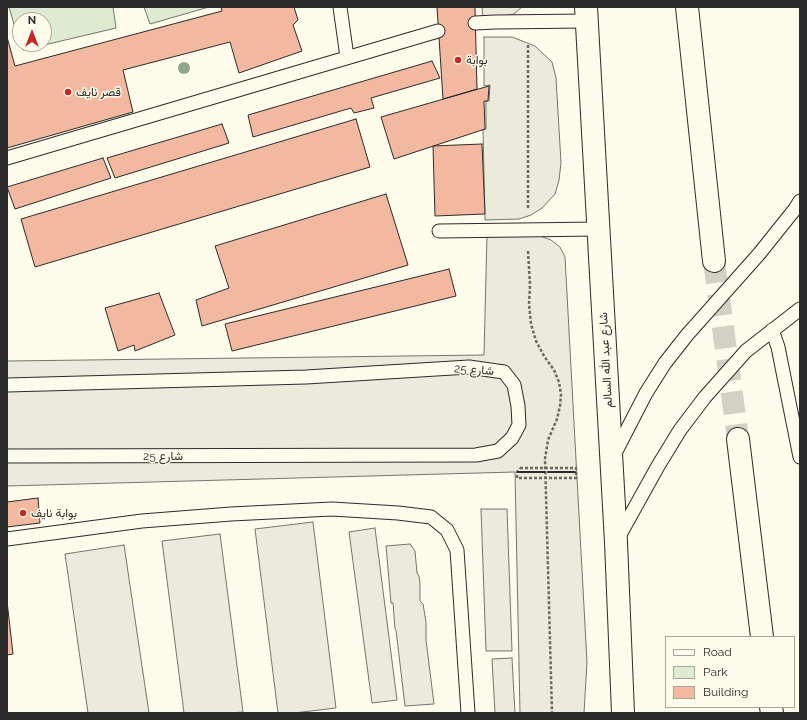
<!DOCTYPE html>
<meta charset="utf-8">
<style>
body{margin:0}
#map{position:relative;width:807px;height:720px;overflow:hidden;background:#fdfbea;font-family:Raleway,sans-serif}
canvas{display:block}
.frame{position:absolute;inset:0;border:8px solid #2b2b2b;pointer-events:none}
.legend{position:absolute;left:665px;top:636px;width:130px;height:72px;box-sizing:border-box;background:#fdfbea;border:1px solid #a9a89e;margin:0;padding:5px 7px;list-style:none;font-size:12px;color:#2b2b2b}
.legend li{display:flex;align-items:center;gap:8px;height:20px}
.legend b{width:20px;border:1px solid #a9a89e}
.north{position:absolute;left:12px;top:12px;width:40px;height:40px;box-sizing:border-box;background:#fdfbea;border:1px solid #a9a89e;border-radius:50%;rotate:0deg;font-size:11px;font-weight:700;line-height:16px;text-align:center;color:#2b2b2b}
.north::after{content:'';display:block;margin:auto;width:14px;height:18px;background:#c62828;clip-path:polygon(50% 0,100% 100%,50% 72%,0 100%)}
</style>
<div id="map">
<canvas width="807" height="720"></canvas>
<div class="frame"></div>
<ul class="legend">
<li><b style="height:5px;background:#fdfbea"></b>Road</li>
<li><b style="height:11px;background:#deebd1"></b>Park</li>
<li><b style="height:11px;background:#f2b8a0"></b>Building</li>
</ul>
<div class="north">N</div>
</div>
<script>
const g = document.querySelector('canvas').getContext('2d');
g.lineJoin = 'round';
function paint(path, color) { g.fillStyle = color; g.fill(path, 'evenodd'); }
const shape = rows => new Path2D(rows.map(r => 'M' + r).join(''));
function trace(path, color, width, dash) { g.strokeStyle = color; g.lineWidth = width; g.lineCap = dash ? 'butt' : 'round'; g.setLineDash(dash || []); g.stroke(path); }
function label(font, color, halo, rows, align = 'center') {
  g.font = font + ' Raleway,Vazirmatn,sans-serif'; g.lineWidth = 3; g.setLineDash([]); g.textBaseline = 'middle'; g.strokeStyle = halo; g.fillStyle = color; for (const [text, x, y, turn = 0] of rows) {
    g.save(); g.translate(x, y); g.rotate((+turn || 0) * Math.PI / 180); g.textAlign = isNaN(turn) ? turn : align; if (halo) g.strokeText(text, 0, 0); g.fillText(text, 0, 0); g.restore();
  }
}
const green = shape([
 [9,7,113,7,116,28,23,50,22,44,44,44,44,20,20,20,20,39,14,24,9,7],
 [144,7,209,7,150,24,144,7]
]);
paint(green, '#deebd1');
trace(green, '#74746e', 1);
const parking = shape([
 [482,7,522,7,514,14,483,20,482,7],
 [484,37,512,37,535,46,552,62,556,78,561,163,559,180,555,194,542,208,531,215,519,219,485,220,483,130,486,129,486,101,489,101,490,85,484,86,484,37],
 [487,235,540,236,551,240,560,247,565,257,587,662,584,713,520,713,515,472,7,486,7,361,484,355,487,235],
 [481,509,507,509,512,651,486,651,481,509],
 [313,522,336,708,294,713,278,713,255,529,313,522],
 [375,528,397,700,372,703,349,532,375,528],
 [220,534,243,712,231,713,184,713,162,541,220,534],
 [410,544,415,551,417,573,419,576,420,584,420,601,423,604,426,622,426,640,434,704,405,706,396,630,395,629,393,603,391,603,386,546,410,544],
 [124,545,149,713,88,713,65,554,124,545],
 [512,658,515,713,495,713,492,659,512,658]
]);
paint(parking, '#eceadb');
trace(parking, '#74746e', 1);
const building = shape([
 [221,7,294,7,298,20,293,25,302,51,239,73,230,42,123,70,133,112,7,148,7,37,15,66,222,11,221,7],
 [437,7,475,7,477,89,443,99,437,7],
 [432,61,440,78,371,98,374,108,354,113,351,108,253,137,248,115,432,61],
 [489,86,488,101,484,101,485,129,394,159,381,117,489,86],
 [356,119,370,167,35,267,21,219,356,119],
 [222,124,229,143,115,178,107,158,222,124],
 [482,144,485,214,435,216,433,146,482,144],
 [103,158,111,178,15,209,7,187,103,158],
 [386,194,408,265,202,326,196,300,229,288,215,246,386,194],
 [449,269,456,296,232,351,225,324,449,269],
 [159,293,175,335,135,351,134,345,118,351,105,308,159,293],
 [38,498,40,523,7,527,7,502,38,498],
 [7,601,13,654,7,655,7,601]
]);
paint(building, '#f2b8a0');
trace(building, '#2b2b2b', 1);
trace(shape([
 [714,261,738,439]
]), '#d3d1c4', 22, [22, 11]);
const service = shape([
 [340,7,347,57],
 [475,23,495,22,587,21],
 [7,158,438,31],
 [439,231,599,229],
 [772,330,778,347,800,457],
 [7,385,306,377,469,367,504,372,514,385,518,406,519,425,512,438,498,451,476,455,7,456],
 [614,455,646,393,665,363,687,335,759,254,795,209,800,201],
 [618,538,658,466,680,430,705,397,746,351,800,309],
 [7,539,142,521,231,514,332,509,398,513,431,517,447,530,457,550,468,713]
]);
const primary = shape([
 [586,7,616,542,623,713],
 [687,7,714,261],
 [738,439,762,637],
 [771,707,772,713]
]);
trace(service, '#2b2b2b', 15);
trace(primary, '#2b2b2b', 24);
trace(shape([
 [528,208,528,43],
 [528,251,530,285,529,304,531,324,536,341,544,356,554,370,559,382,561,394,560,406,557,419,548,440,545,459,552,713],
 [520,468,576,468,576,478,517,478,517,472,520,468]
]), '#6a6964', 2.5, [3, 2]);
trace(service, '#fdfbea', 13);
trace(primary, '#fdfbea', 22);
trace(shape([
 [518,472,545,472],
 [548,472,575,472]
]), '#2b2b2b', 2);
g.fillStyle = '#8ea78a';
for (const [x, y] of [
 [184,68]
]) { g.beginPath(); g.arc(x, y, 6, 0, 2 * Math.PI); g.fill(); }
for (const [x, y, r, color] of [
 [458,60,4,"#c62828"],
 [68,92,4,"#c62828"],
 [23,513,4,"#c62828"]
]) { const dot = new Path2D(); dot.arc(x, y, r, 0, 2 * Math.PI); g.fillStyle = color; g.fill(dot); trace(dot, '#fdfbea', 1.5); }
label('12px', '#2b2b2b', '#fdfbea', [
 ["بوابة",466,60],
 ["قصر نايف",76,92],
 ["بوابة نايف",31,513]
], 'left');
label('12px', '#2b2b2b', '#fdfbea', [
 ["شارع عبد الله السالم",606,360,-93],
 ["شارع 25",474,370,4],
 ["شارع 25",163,456]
]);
</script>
